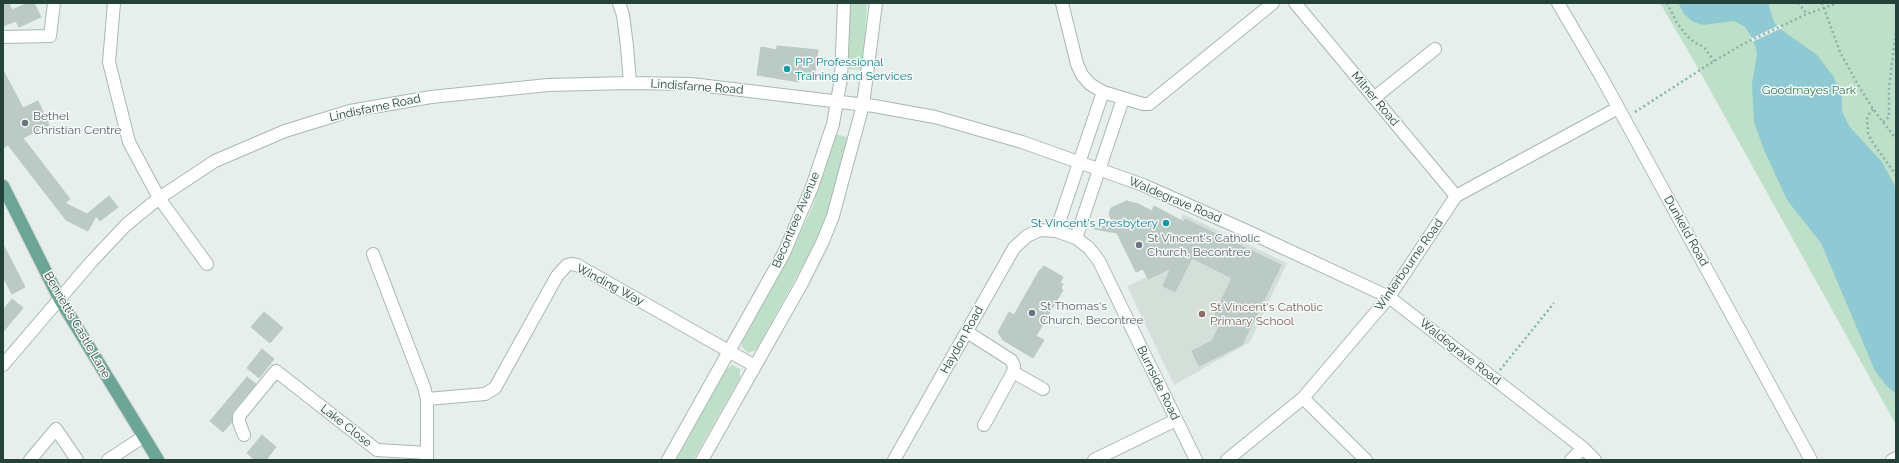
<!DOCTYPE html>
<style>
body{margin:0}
#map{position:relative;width:1899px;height:463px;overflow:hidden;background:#e6efeb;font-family:Raleway,sans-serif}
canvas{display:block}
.frame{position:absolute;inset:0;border:4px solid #24423a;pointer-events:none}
</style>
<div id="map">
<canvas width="1899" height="463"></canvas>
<div class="frame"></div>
</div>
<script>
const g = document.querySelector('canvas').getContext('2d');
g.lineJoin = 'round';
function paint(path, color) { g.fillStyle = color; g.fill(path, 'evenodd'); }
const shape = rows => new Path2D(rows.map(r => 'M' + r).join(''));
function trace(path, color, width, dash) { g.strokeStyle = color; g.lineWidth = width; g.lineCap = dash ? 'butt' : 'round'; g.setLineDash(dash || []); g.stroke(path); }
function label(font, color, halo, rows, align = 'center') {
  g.font = font + ' Raleway,sans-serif'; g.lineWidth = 3; g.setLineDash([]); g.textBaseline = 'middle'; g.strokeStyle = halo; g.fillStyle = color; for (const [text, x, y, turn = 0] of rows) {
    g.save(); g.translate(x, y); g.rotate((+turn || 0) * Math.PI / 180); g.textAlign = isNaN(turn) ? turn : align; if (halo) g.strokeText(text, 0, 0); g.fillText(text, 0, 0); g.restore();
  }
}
paint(shape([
 [1183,214,1287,263,1250,342,1174,385,1127,286,1158,272]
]), '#d4dfda');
paint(shape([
 [850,3,867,3,863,70,847,69],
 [1660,3,1896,3,1896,425,1694,61],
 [834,134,851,138,830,207,814,245,760,343,756,350,748,353,742,347,742,342,792,251,813,206],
 [732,365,740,369,740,378,693,460,676,460,726,370]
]), '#bfe0c8');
paint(shape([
 [1678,3,1768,3,1774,22,1779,28,1817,55,1833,76,1842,94,1842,111,1849,126,1882,162,1896,188,1896,394,1886,385,1875,371,1821,243,1787,200,1764,150,1754,122,1752,84,1757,54,1756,48,1751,36,1745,27,1734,21,1703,25,1692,21,1684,14]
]), '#8ec9d4');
paint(shape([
 [1779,25,1782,28,1752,42,1750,39]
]), '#e6efeb');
const building = shape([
 [3,3,9,3,12,10,28,3,34,3,41,17,19,27,16,21,3,26,3,3],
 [777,46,818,50,814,78,800,77,799,82,757,75,761,47,777,50,777,46],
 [3,70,23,108,38,101,49,125,23,138,70,199,65,203,87,214,109,196,118,207,100,221,96,216,88,231,66,220,8,145,3,148,3,70],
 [1127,201,1138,204,1152,211,1154,206,1184,222,1185,219,1281,265,1242,345,1199,366,1192,351,1212,341,1219,327,1211,322,1232,278,1192,258,1175,292,1163,286,1171,268,1148,279,1143,269,1136,272,1117,233,1094,229,1113,224,1109,214,1111,208,1127,201],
 [3,244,25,287,12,294,3,277,3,244],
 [1044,266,1063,277,1060,283,1063,284,1061,288,1063,290,1036,336,1044,340,1033,358,1003,340,998,332,1009,312,1014,315,1039,271,1044,266],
 [12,299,23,308,3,332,3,310,12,299],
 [264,312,283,328,270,343,251,327,264,312],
 [262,349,274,359,259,378,247,368,262,349],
 [247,377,256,384,233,411,232,422,223,432,210,421,247,377],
 [262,435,276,447,266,460,255,460,247,453,262,435]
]);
paint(building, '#bbcac4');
trace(building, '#b8c9c2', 1);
const minor = shape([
 [114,3,109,62,129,142,159,198,207,264],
 [619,3,623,15,627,46,630,83],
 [1062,3,1077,64,1082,75,1090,84,1103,92,1143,104,1149,104,1273,3],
 [1295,3,1456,196],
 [1558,3,1602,78,1811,460],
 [3,37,50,36,54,3],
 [1374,98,1435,49],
 [1056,231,1103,92],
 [1076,238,1123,99],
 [373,254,424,387,427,399,427,460],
 [967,332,1011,360,1014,366,1013,372,984,425],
 [3,365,92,261,126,225,159,198,215,161,285,131,350,111,431,97,548,85,630,83,691,84,874,106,935,117,1022,142,1143,185,1249,232,1389,297,1583,448,1595,460],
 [1013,372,1043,389],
 [1303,398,1366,460],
 [427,399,485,394,495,388,557,276,567,265,571,264,577,265,755,366],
 [244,435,239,422,239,416,276,371,377,450,427,453],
 [30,460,56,429,77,460],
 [108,460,143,437],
 [668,460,784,253,812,187,833,124,837,101,841,79,844,3],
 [702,460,802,283,823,241,833,216,863,105,876,3],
 [894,460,1014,248,1027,236,1040,230,1056,231,1076,238,1089,248,1099,261,1196,460],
 [1094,460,1176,420],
 [1227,460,1303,398,1389,297,1456,196,1618,108],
 [1571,460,1583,448],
 [1892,460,1896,458]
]);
const major = shape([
 [3,186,59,298,158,460]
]);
trace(minor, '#a8b8b2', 14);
trace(major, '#c2cac8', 14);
trace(shape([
 [1667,3,1677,23,1687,36,1694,42,1704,47,1714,61],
 [1798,3,1807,14],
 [1822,3,1840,52,1857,83,1873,109,1896,139],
 [1873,109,1869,114,1867,119,1868,133,1871,140,1896,175],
 [1635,112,1714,61,1745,43,1807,14,1838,3],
 [1883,122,1889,117,1889,88,1896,31],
 [1500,370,1554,303]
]), '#86b3a5', 2.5, [2, 3]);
trace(minor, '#fff', 12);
trace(major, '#6aa596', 12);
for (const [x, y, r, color] of [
 [787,69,4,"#0f9aa8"],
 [25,123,4,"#6b7280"],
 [1166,223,4,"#0f9aa8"],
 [1139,245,4,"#6b7280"],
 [1032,313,4,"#6b7280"],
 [1202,314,4,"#8d6e63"]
]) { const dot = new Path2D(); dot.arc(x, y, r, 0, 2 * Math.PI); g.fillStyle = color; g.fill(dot); trace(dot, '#f7fbf9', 1.5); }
label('12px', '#0d838f', '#f7fbf9', [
 ["PIP Professional",795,62],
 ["Training and Services",795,76],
 ["St Vincent's Presbytery",1158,223,"right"]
], 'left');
label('12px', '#24423a', '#f7fbf9', [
 ["Lindisfarne Road",697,87,4],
 ["Milner Road",1375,99,50],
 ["Lindisfarne Road",375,108,-12],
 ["Waldegrave Road",1175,200,23],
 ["Becontree Avenue",796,220,-67],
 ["Dunkeld Road",1686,231,61],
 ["Winterbourne Road",1409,265,-55],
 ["Winding Way",610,285,28],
 ["Bennett's Castle Lane",77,325,60],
 ["Haydon Road",962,340,-61],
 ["Waldegrave Road",1460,352,38],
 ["Burnside Road",1158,383,64],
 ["Lake Close",346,426,38]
]);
label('12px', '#2d7a4b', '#f7fbf9', [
 ["Goodmayes Park",1809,90]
]);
label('12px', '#5b616d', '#f7fbf9', [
 ["Bethel",33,116],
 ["Christian Centre",33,130],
 ["St Vincent's Catholic",1147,238],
 ["Church, Becontree",1147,252],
 ["St Thomas's",1040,306],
 ["Church, Becontree",1040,320]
], 'left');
label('12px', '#785e54', '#f7fbf9', [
 ["St Vincent's Catholic",1210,307],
 ["Primary School",1210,321]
], 'left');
</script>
